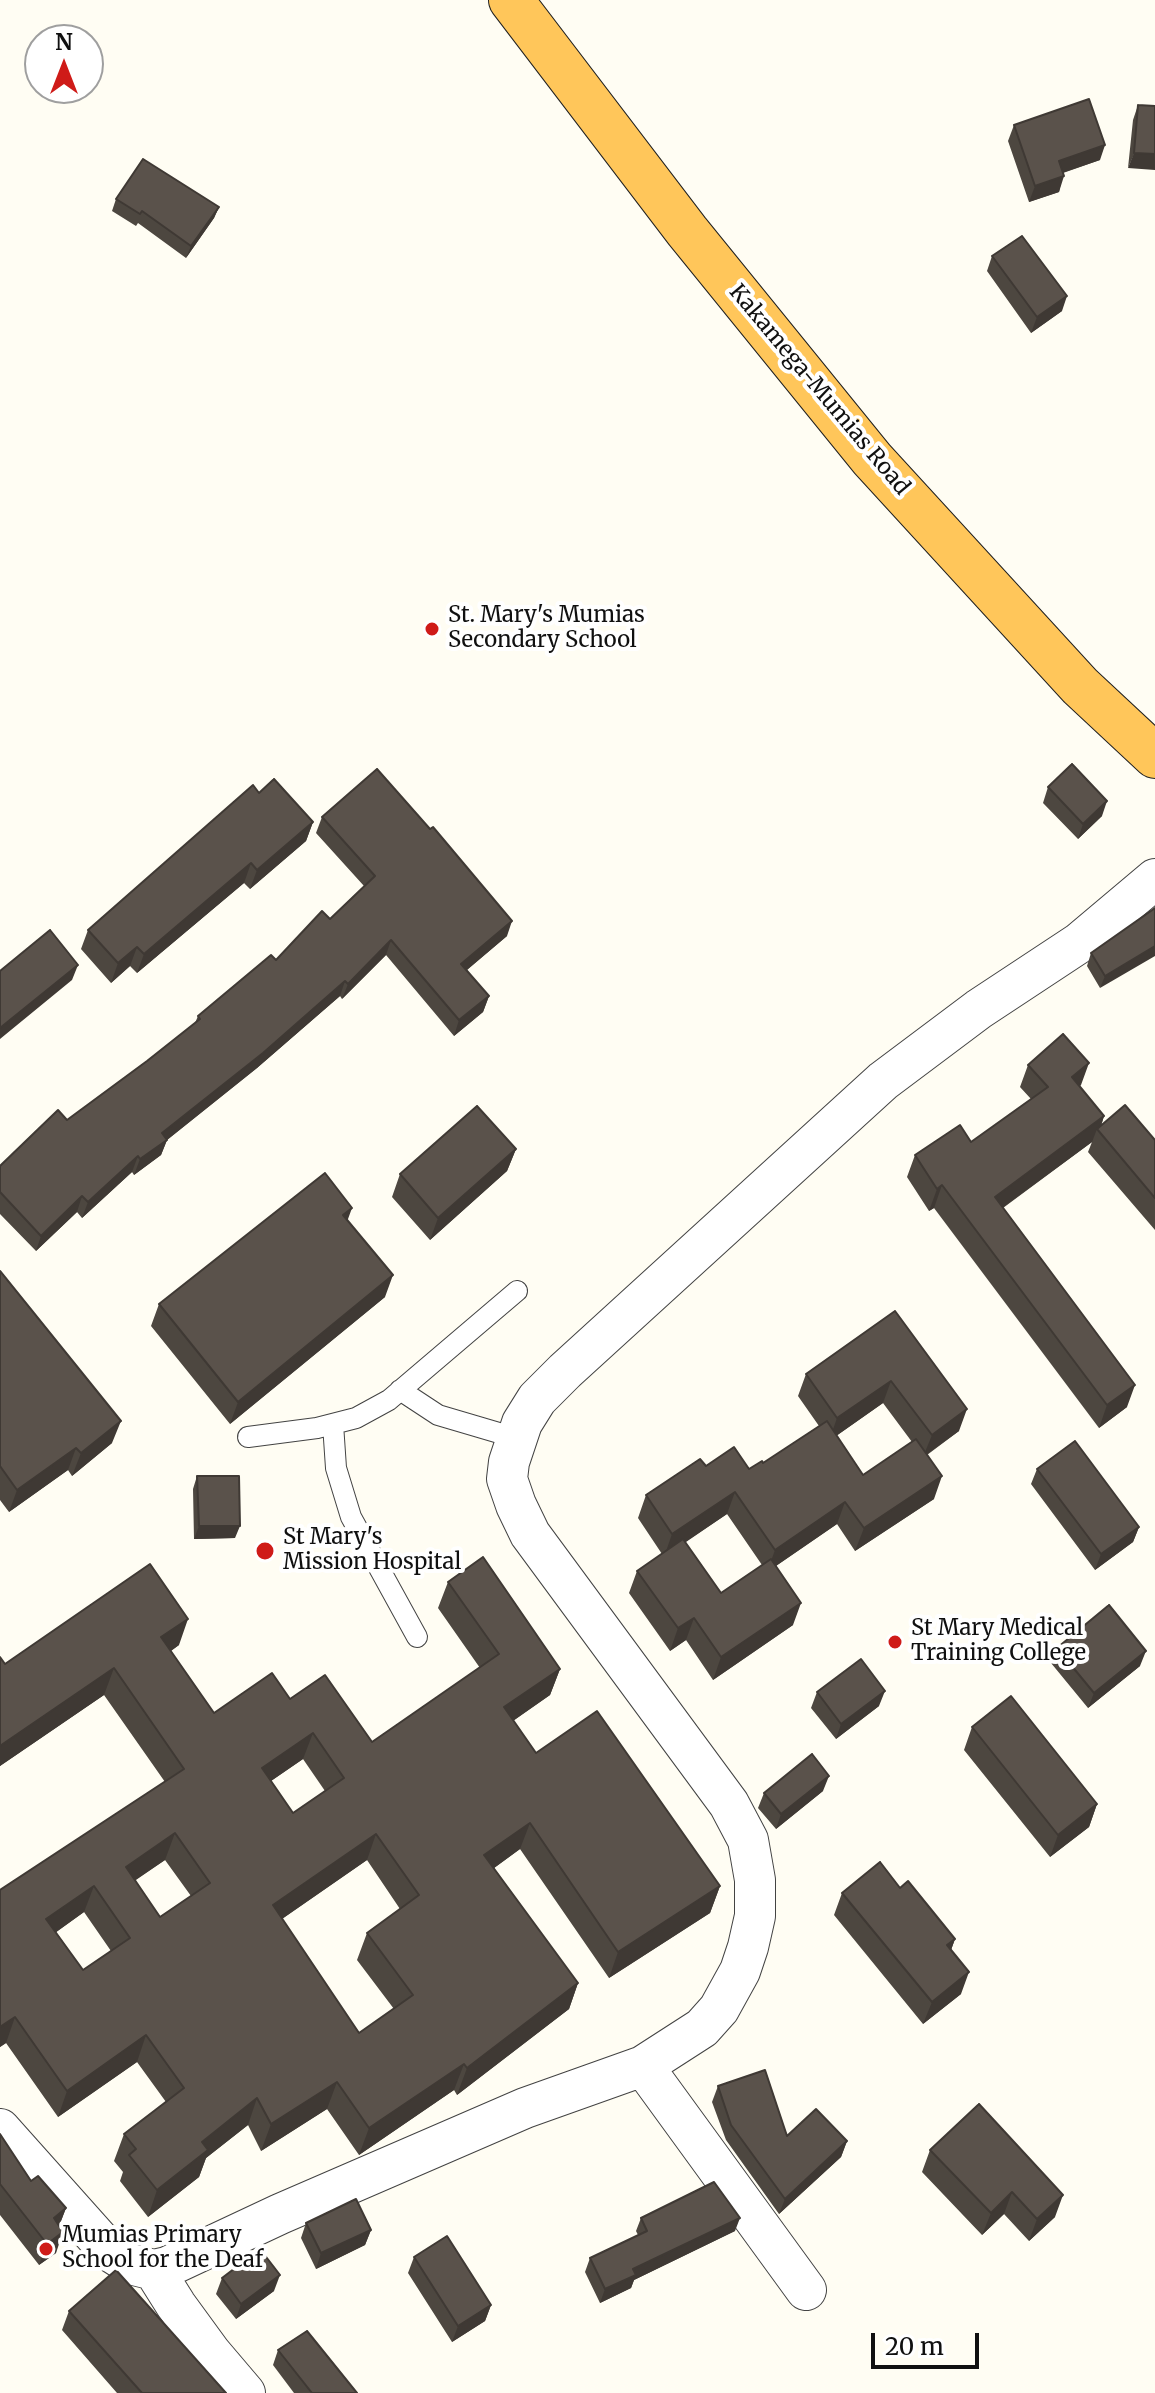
<!DOCTYPE html>
<style>
body{margin:0}
#map{position:relative;width:1155px;height:2393px;overflow:hidden;background:#fffdf3;font-family:Merriweather,serif}
canvas{display:block}
.north{position:absolute;left:24px;top:24px;width:80px;height:80px;box-sizing:border-box;background:#fff;border:2px solid #9f9f9f;border-radius:50%;rotate:0deg;font-size:22px;font-weight:700;line-height:32px;text-align:center;color:#101010}
.north::after{content:'';display:block;margin:auto;width:28px;height:36px;background:#cf1b18;clip-path:polygon(50% 0,100% 100%,50% 72%,0 100%)}
.scale{position:absolute;left:871px;top:2333px;width:108px;height:36px;box-sizing:border-box;border:4px solid #101010;border-top:0;padding-left:10px;font-size:24px;line-height:28px;white-space:nowrap;color:#101010;-webkit-text-stroke:6px #fff;paint-order:stroke}
</style>
<div id="map">
<canvas width="1155" height="2393"></canvas>
<div class="north">N</div>
<div class="scale">20 m</div>
</div>
<script>
const g = document.querySelector('canvas').getContext('2d');
g.lineJoin = 'round';
const shape = rows => new Path2D(rows.map(r => 'M' + r).join(''));
function trace(path, color, width, dash) { g.strokeStyle = color; g.lineWidth = width; g.lineCap = dash ? 'butt' : 'round'; g.setLineDash(dash || []); g.stroke(path); }
function paint(path, color) { g.fillStyle = color; g.fill(path, 'evenodd'); }
function label(font, color, halo, rows, align = 'center') {
  g.font = font + ' Merriweather,serif'; g.lineWidth = 8; g.setLineDash([]); g.textBaseline = 'middle'; g.strokeStyle = halo; g.fillStyle = color; for (const [text, x, y, turn = 0] of rows) {
    g.save(); g.translate(x, y); g.rotate((+turn || 0) * Math.PI / 180); g.textAlign = isNaN(turn) ? turn : align; if (halo) g.strokeText(text, 0, 0); g.fillText(text, 0, 0); g.restore();
  }
}
const service = shape([
 [400,1390,438,1415,516,1438],
 [333,1424,336,1468,351,1517,417,1637],
 [248,1437,317,1428,356,1418,389,1400,517,1291]
]);
const minor = shape([
 [643,2066,806,2290],
 [0,2129,108,2250,130,2264,154,2270,167,2267,280,2214,525,2108,643,2066,702,2028,719,2009,740,1971,748,1947,755,1916,755,1880,748,1840,729,1804,530,1534,516,1505,507,1479,509,1462,522,1423,537,1399,565,1371,883,1081,979,1009,1079,943,1155,879],
 [154,2270,176,2305,211,2353,245,2393]
]);
const trunk = shape([
 [511,0,687,231,872,459,1080,686,1155,756]
]);
trace(service, '#434343', 22);
trace(minor, '#434343', 42);
trace(trunk, '#212121', 46);
trace(service, '#fff', 20);
trace(minor, '#fff', 40);
trace(trunk, '#ffc65a', 44);
paint(shape([
 [1138,105,1155,106,1128,168,1133,120],
 [1014,125,1100,160,1063,173,1059,192,1029,202,1008,141],
 [116,199,219,207,214,218,186,258,138,223,136,226,112,211],
 [992,256,1062,311,1031,333,987,271],
 [1048,787,1102,816,1078,839,1043,803],
 [259,793,313,822,306,841,250,889,244,883,137,973,130,966,111,983,81,949,88,930],
 [322,817,507,936,467,970,489,996,483,1012,454,1036,386,955,342,999,340,996,257,1068,167,1140,161,1155,134,1175,132,1172,82,1218,77,1212,36,1251,0,1214,0,1166,67,1120,147,1061,195,1023,198,1016,276,960,330,919,364,886,316,833],
 [1155,908,1100,988,1087,966,1091,953],
 [1028,1065,1081,1085,1079,1086,1104,1116,1101,1126,1155,1140,1155,1230,1088,1152,1092,1142,1003,1208,1127,1407,1099,1428,934,1208,929,1211,907,1177,915,1155,971,1142,1031,1099,1020,1087],
 [516,1149,507,1171,430,1240,392,1197,400,1174],
 [347,1221,385,1297,230,1424,151,1326,159,1304],
 [0,1271,112,1443,72,1476,68,1470,9,1512,0,1500],
 [895,1311,959,1431,927,1455,934,1499,855,1551,837,1524,776,1566,793,1625,713,1680,686,1640,670,1651,629,1593,637,1571,662,1554,638,1518,646,1495,706,1466,749,1469,763,1463,819,1426,798,1396,806,1374],
 [883,1403,912,1442,863,1475,836,1436],
 [727,1514,762,1565,721,1593,685,1542],
 [1037,1469,1139,1527,1133,1542,1095,1570,1031,1484],
 [197,1476,235,1538,194,1539,193,1489],
 [448,1582,560,1669,550,1695,513,1721,536,1753,720,1886,710,1913,609,1978,520,1849,494,1868,578,1983,569,2009,457,2095,454,2090,359,2155,327,2109,261,2151,248,2125,206,2158,199,2177,148,2217,120,2181,123,2172,114,2161,124,2134,166,2102,137,2062,58,2117,6,2043,0,2047,0,1890,165,1782,104,1695,0,1766,0,1657,5,1664,179,1645,171,1651,214,1713,290,1699,372,1742,480,1668,438,1608],
 [303,1759,325,1791,293,1813,271,1781],
 [165,1860,191,1896,160,1917,135,1880],
 [367,1860,400,1909,367,1933,357,1960,394,2009,359,2033,282,1919],
 [84,1912,111,1951,83,1970,56,1932],
 [1057,1648,1140,1666,1088,1708,1051,1663],
 [817,1692,879,1706,836,1739,811,1708],
 [972,1727,1097,1804,1089,1827,1050,1857,964,1750],
 [823,1791,776,1829,758,1808,764,1793],
 [900,1888,955,1939,951,1950,961,1994,923,2024,834,1915,842,1893],
 [718,2086,787,2136,847,2141,841,2157,779,2214,726,2140,712,2102],
 [979,2104,1055,2217,1029,2241,1004,2214,982,2235,922,2172,930,2150],
 [0,2134,31,2181,66,2208,59,2226,56,2253,39,2265,0,2215],
 [641,2218,735,2231,634,2280,631,2288,600,2303,585,2272,590,2258,638,2235,636,2231],
 [306,2223,371,2230,365,2245,316,2269,301,2238],
 [414,2257,491,2305,485,2321,452,2342,408,2273],
 [222,2278,274,2291,236,2319,216,2294],
 [69,2311,226,2393,117,2393,62,2330],
 [278,2350,357,2393,294,2393,273,2365]
]), '#4d4740');
paint(shape([
 [1105,145,1100,160,1053,176,1059,161],
 [1134,153,1155,154,1155,170,1128,168],
 [1064,176,1059,192,1029,202,1035,186],
 [219,207,214,218,186,258,191,246],
 [1067,296,1062,311,1031,333,1037,317],
 [1107,801,1102,816,1078,839,1083,824],
 [313,822,306,841,250,889,257,870],
 [251,863,244,883,137,973,144,954],
 [512,921,507,936,456,979,461,964],
 [391,940,386,955,342,999,348,984],
 [1155,946,1155,956,1100,988,1105,976],
 [137,947,130,966,111,983,118,963],
 [78,965,72,980,0,1039,0,1028],
 [345,981,340,996,257,1068,167,1140,161,1155,134,1175,140,1159,162,1133],
 [489,996,483,1012,454,1036,459,1020],
 [1089,1063,1081,1085,1064,1100,1072,1077],
 [1104,1116,1099,1132,1097,1129,1092,1142,987,1219,995,1197],
 [516,1149,507,1171,430,1240,438,1218],
 [138,1156,132,1172,82,1218,88,1202],
 [942,1185,934,1208,929,1211,937,1189],
 [82,1196,77,1212,36,1251,41,1236],
 [352,1208,344,1230,343,1215],
 [393,1275,385,1297,230,1424,238,1402],
 [891,1381,883,1403,829,1441,837,1418],
 [1135,1385,1127,1407,1099,1428,1107,1405],
 [967,1409,959,1431,923,1457,932,1435],
 [121,1421,112,1443,72,1476,81,1453],
 [76,1448,68,1470,9,1512,17,1490],
 [942,1476,934,1499,855,1551,864,1528],
 [735,1492,727,1514,664,1557,672,1534],
 [845,1502,837,1524,767,1572,775,1550],
 [199,1526,240,1526,235,1538,194,1539],
 [1139,1527,1133,1542,1095,1570,1101,1554],
 [801,1603,793,1625,713,1680,721,1657],
 [694,1618,686,1640,670,1651,678,1628],
 [188,1619,179,1645,152,1664,161,1637],
 [1146,1651,1140,1666,1088,1708,1094,1693],
 [114,1668,104,1695,0,1766,0,1746],
 [560,1669,550,1695,494,1734,504,1707],
 [885,1691,879,1706,836,1739,841,1724],
 [313,1733,303,1759,252,1794,262,1768],
 [829,1776,823,1791,776,1829,781,1814],
 [1097,1804,1089,1827,1050,1857,1058,1835],
 [530,1823,520,1849,475,1882,484,1855],
 [175,1833,165,1860,117,1893,126,1867],
 [376,1834,367,1860,263,1932,273,1905],
 [94,1886,84,1912,37,1946,46,1919],
 [720,1886,710,1913,609,1978,618,1952],
 [955,1939,947,1961,947,1945],
 [969,1972,961,1994,923,2024,932,2002],
 [578,1983,569,2009,457,2095,467,2068],
 [15,2017,6,2043,0,2047,0,2027],
 [146,2035,137,2062,58,2117,67,2091],
 [464,2064,454,2090,359,2155,369,2128],
 [337,2082,327,2109,261,2151,271,2124],
 [257,2098,248,2125,206,2158,199,2177,148,2217,157,2190,202,2142],
 [847,2141,841,2157,779,2214,785,2199],
 [1012,2192,1004,2214,982,2235,991,2213],
 [1063,2195,1055,2217,1029,2241,1037,2219],
 [66,2208,58,2229,54,2218],
 [740,2218,735,2231,634,2280,631,2288,600,2303,605,2289,633,2269],
 [371,2230,365,2245,316,2269,321,2253],
 [63,2232,56,2253,39,2265,47,2244],
 [280,2275,274,2291,236,2319,241,2304],
 [491,2305,485,2321,452,2342,458,2326]
]), '#3f3934');
const building = shape([
 [1089,99,1105,145,1059,161,1064,176,1035,186,1014,125,1089,99],
 [1138,105,1155,106,1155,154,1134,153,1138,105],
 [143,159,219,207,191,246,142,211,140,214,116,199,143,159],
 [1022,236,1067,296,1037,317,992,256,1022,236],
 [1072,764,1107,801,1083,824,1048,787,1072,764],
 [377,769,430,829,433,827,512,921,461,964,489,996,459,1020,391,940,348,984,345,981,263,1053,162,1133,167,1140,140,1159,138,1156,88,1202,82,1196,41,1236,0,1192,0,1166,58,1110,67,1120,147,1061,200,1019,198,1016,271,955,276,960,322,911,330,919,375,876,322,817,377,769],
 [274,779,313,822,257,870,251,863,144,954,137,947,118,963,88,930,253,785,259,793,274,779],
 [1155,908,1155,946,1105,976,1091,953,1155,908],
 [50,930,78,965,0,1028,0,971,50,930],
 [1063,1034,1089,1063,1072,1077,1104,1116,995,1197,1135,1385,1107,1405,942,1185,937,1189,915,1155,960,1125,971,1142,1048,1087,1028,1065,1063,1034],
 [1125,1105,1155,1140,1155,1198,1097,1129,1125,1105],
 [477,1106,516,1149,438,1218,400,1174,477,1106],
 [325,1173,352,1208,343,1215,393,1275,238,1402,159,1304,325,1173],
 [0,1271,121,1421,81,1453,76,1448,17,1490,0,1466,0,1271],
 [895,1311,967,1409,932,1435,891,1381,837,1418,806,1374,895,1311],
 [827,1421,863,1475,916,1439,942,1476,864,1528,845,1502,775,1550,735,1492,672,1534,646,1495,700,1459,706,1466,734,1447,749,1469,762,1461,763,1463,827,1421],
 [1075,1441,1139,1527,1101,1554,1037,1469,1075,1441],
 [197,1476,239,1476,240,1526,199,1526,197,1476],
 [683,1539,721,1593,771,1559,801,1603,721,1657,694,1618,678,1628,637,1571,683,1539],
 [483,1557,560,1669,504,1707,536,1753,597,1711,720,1886,618,1952,530,1823,484,1855,578,1983,467,2068,464,2064,369,2128,337,2082,271,2124,257,2098,202,2142,208,2150,157,2190,129,2155,136,2149,124,2134,184,2088,146,2035,67,2091,15,2017,0,2027,0,1890,184,1769,114,1668,0,1746,0,1657,5,1664,150,1564,188,1619,161,1637,214,1713,272,1673,290,1699,325,1675,372,1742,499,1654,448,1582,483,1557],
 [313,1733,344,1778,293,1813,262,1768,313,1733],
 [175,1833,210,1883,160,1917,126,1867,175,1833],
 [376,1834,419,1895,367,1933,413,1995,359,2033,273,1905,376,1834],
 [94,1886,130,1938,83,1970,46,1919,94,1886],
 [1109,1605,1146,1651,1094,1693,1057,1648,1109,1605],
 [861,1659,885,1691,841,1724,817,1692,861,1659],
 [1011,1696,1097,1804,1058,1835,972,1727,1011,1696],
 [812,1754,829,1776,781,1814,764,1793,812,1754],
 [880,1862,900,1888,908,1881,955,1939,947,1945,969,1972,932,2002,842,1893,880,1862],
 [765,2070,787,2136,816,2109,847,2141,785,2199,731,2125,718,2086,765,2070],
 [979,2104,1063,2195,1037,2219,1012,2192,991,2213,930,2150,979,2104],
 [0,2134,31,2181,38,2176,66,2208,54,2218,63,2232,47,2244,0,2184,0,2134],
 [714,2182,740,2218,633,2269,636,2275,605,2289,590,2258,647,2231,641,2218,714,2182],
 [356,2199,371,2230,321,2253,306,2223,356,2199],
 [447,2236,491,2305,458,2326,414,2257,447,2236],
 [260,2249,280,2275,241,2304,222,2278,260,2249],
 [116,2270,226,2393,142,2393,69,2311,116,2270],
 [307,2331,357,2393,312,2393,278,2350,307,2331]
]);
paint(building, '#5a524b');
trace(building, '#3f3934', 2);
for (const [x, y, r, color] of [
 [432,629,8,"#cf1b18"],
 [265,1551,10,"#cf1b18"],
 [895,1642,8,"#cf1b18"],
 [46,2249,8,"#cf1b18"]
]) { const dot = new Path2D(); dot.arc(x, y, r, 0, 2 * Math.PI); g.fillStyle = color; g.fill(dot); trace(dot, '#fff', 3); }
label('22px', '#101010', '#fff', [
 ["Kakamega-Mumias Road",819,390,50]
]);
label('22px', '#101010', '#fff', [
 ["St. Mary's Mumias",448,616],
 ["Secondary School",448,641],
 ["St Mary's",283,1538],
 ["Mission Hospital",283,1563],
 ["St Mary Medical",911,1629],
 ["Training College",911,1654],
 ["Mumias Primary",62,2236],
 ["School for the Deaf",62,2261]
], 'left');
</script>
